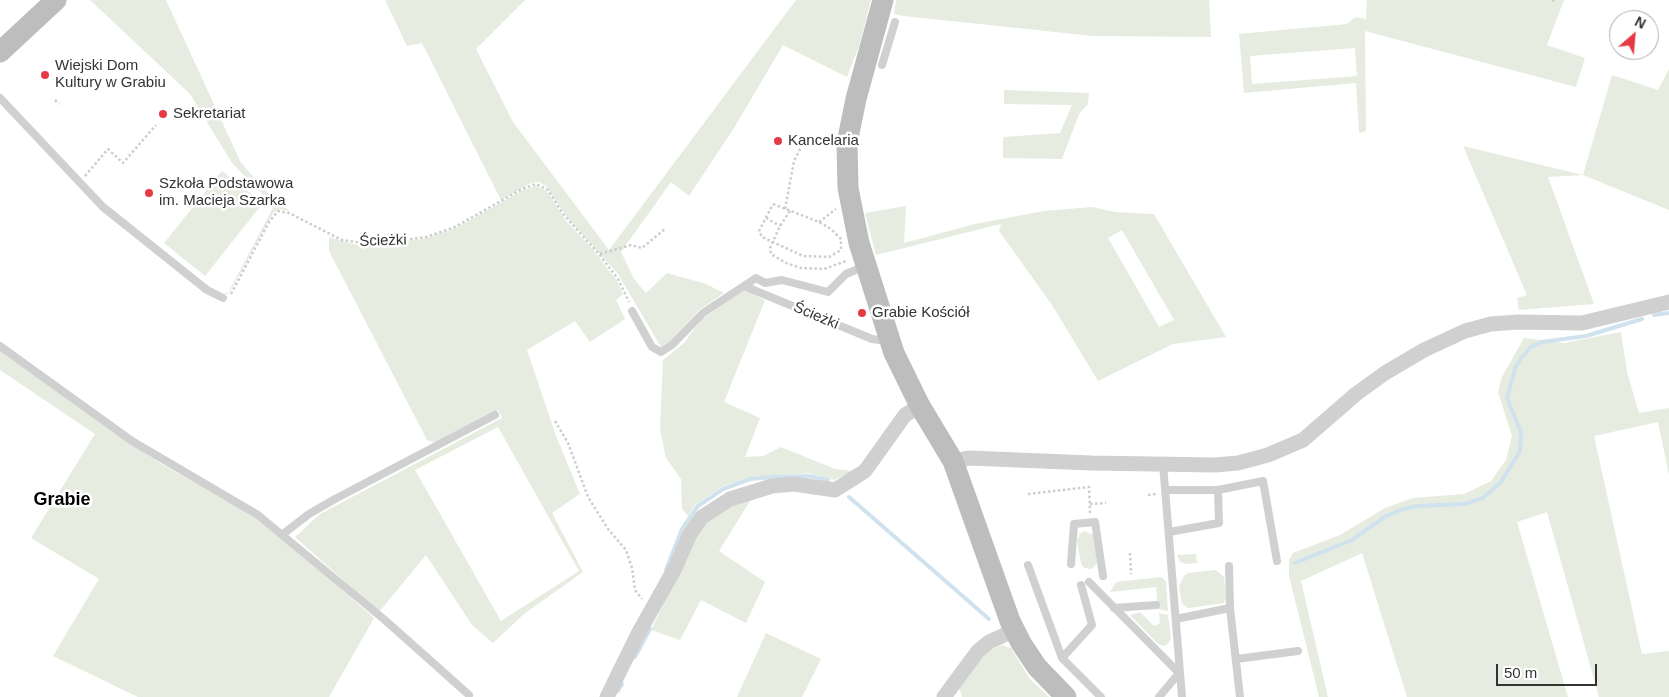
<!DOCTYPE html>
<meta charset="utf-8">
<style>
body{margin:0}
#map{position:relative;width:1669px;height:697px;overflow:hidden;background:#fff;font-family:Helvetica,sans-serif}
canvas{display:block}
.north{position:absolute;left:1609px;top:10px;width:50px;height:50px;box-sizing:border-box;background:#fff;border:1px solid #adadad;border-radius:50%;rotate:27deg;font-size:14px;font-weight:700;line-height:20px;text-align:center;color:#333}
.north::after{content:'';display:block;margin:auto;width:18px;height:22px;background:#e63946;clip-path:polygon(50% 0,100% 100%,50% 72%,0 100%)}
.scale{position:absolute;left:1496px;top:664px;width:101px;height:22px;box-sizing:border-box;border:2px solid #333;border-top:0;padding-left:6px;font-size:15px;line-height:18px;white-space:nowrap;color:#333;-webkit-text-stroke:4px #fff;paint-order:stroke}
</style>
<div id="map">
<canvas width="1669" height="697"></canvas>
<div class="north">N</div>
<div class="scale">50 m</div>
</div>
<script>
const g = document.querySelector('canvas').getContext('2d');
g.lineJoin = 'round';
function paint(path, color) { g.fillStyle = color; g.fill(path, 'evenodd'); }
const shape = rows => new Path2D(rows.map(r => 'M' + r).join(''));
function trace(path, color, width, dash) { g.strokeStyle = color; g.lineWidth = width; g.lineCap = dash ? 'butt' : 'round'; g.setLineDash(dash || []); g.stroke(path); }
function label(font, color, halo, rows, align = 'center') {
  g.font = font + ' Helvetica,sans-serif'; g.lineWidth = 5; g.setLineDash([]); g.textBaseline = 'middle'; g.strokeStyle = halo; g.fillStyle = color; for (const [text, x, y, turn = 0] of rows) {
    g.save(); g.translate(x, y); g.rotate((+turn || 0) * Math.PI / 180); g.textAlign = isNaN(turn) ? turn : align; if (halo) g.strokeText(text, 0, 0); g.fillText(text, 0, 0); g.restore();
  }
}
paint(shape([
 [90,0,166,0,241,163,276,202,290,211,279,209,273,213,232,288,228,294,225,295,222,294,228,293,274,206,232,163,190,94],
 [385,0,525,0,476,49,513,122,609,250,796,0,871,0,859,46,847,77,783,45,734,128,689,196,671,182,621,252,634,279,646,293,667,273,706,284,724,293,699,310,669,343,661,347,618,274,567,217,546,186,539,182,531,183,501,200,422,43,407,46],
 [896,0,1209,0,1211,37,1093,36,904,16,894,14],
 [1367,0,1564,0,1547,45,1585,58,1576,87,1365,31,1366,131,1359,133,1356,83,1244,93,1239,34,1347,24,1355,17,1366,19],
 [1355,48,1357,76,1252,84,1250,56],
 [1669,69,1669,210,1583,175,1548,177,1594,304,1519,310,1517,298,1527,295,1463,146,1583,175,1612,75,1658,90],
 [1004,90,1089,93,1088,104,1079,114,1062,159,1003,158,1003,137,1060,133,1072,105,1004,104],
 [222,171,263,203,205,276,164,243],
 [536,186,547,191,566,221,591,247,617,281,623,294,616,300,625,319,590,342,575,321,527,350,556,436,580,494,552,513,583,572,524,614,493,643,472,625,426,555,379,612,295,537,320,514,502,418,498,410,435,443,427,440,329,251,329,237,353,244,371,246,423,239,456,228,523,190],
 [498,427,579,571,501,621,415,470],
 [906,206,904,243,975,224,1044,211,1092,207,1115,212,1154,214,1226,337,1173,344,1098,381,1052,305,999,231,1001,224,876,255,865,213],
 [1122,230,1174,320,1159,327,1108,238],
 [746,291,765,300,724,402,760,418,745,457,763,456,781,447,835,469,854,471,834,480,809,473,750,477,723,486,695,505,688,516,682,509,681,479,666,458,660,429,663,360,684,343,701,320,741,292],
 [1621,332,1627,372,1639,413,1669,408,1669,475,1658,422,1594,436,1642,654,1669,651,1669,697,1599,697,1547,512,1517,522,1568,697,1407,697,1362,553,1301,581,1328,697,1319,697,1289,576,1289,560,1293,553,1340,535,1385,508,1413,498,1464,494,1491,481,1506,460,1512,436,1498,392,1502,377,1524,338,1564,343],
 [0,350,114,433,163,465,250,513,285,540,374,618,329,697,138,697,53,656,99,579,31,538,95,434,0,370],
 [753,496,719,551,765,582,746,623,701,600,680,640,651,630,701,527,721,510],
 [1084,531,1094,535,1097,563,1092,569,1084,568,1081,564,1077,540,1080,534],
 [1196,554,1197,563,1186,564,1180,562,1177,555],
 [1216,570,1224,577,1226,598,1224,603,1188,608,1182,604,1179,586,1184,576,1188,573],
 [1162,577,1166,582,1168,611,1158,609,1156,587,1110,592,1116,582],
 [1140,612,1154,626,1160,623,1159,613,1168,615,1171,638,1168,644,1163,646,1157,643,1130,615],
 [766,633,821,659,802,697,737,697],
 [1002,645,1011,648,1030,679,1049,697,962,697,959,687,986,652]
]), '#e6ecdf');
trace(shape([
 [1654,315,1669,313],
 [849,497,989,619],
 [1295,563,1352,540,1386,516,1403,509,1418,506,1465,504,1483,498,1501,482,1520,451,1521,432,1507,398,1516,366,1522,357,1531,347,1542,342,1586,336,1642,319],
 [666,570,682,529,698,506,723,489,750,479,773,477,809,476,828,480],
 [635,657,650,629],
 [618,691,622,684]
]), '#cfe2ee', 4);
trace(shape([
 [1552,0,1555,1],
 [55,100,59,104],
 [85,176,108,149,123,163,156,125],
 [773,204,819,222,831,229,841,239,841,250,829,257,803,256,762,237,759,231,773,204],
 [785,209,794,161,807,136],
 [790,211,780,226,770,248,771,254,786,263,801,268,824,269,846,261],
 [766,218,780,226],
 [819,222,836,209],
 [600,254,631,245,642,248,665,229],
 [231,294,269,222,278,211,289,213,342,240,370,244,392,242,426,237,455,227,522,189,536,184,548,190,563,214,599,254,618,279,629,302],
 [555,421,568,443,588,497,608,529,626,550,632,568,635,590,642,599],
 [1028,494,1089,487,1090,513],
 [1148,495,1156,494],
 [1090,504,1106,503],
 [1130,553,1131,574]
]), '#cdcdcd', 2.5, [2.5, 2.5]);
trace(shape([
 [882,65,895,22],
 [0,98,103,207,207,290,223,298],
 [744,286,872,339,880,340,888,337],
 [632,311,652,347,661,352,672,345,703,313,756,278,765,283,782,280,828,292,846,274,865,266],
 [0,346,132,441,258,515,386,621,469,695],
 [1163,464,1182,697],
 [1165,490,1218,490],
 [1169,532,1219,523,1218,490,1263,481,1277,561],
 [283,534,309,514,335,499,495,415],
 [1071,564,1074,524,1095,522,1103,576],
 [1028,565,1062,658,1092,625,1081,585],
 [1089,582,1179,673,1159,697],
 [1114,608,1156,605],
 [1230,608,1240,697],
 [1176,619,1230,608,1229,566],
 [1062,658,1101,697],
 [1236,659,1298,651]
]), '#d0d0d0', 8);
trace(shape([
 [953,461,970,458,1091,463,1215,465,1238,463,1268,455,1303,440,1356,394,1385,373,1424,350,1465,331,1491,324,1518,322,1582,323,1669,302],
 [607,697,638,634,675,568,690,534,702,517,730,499,772,486,794,484,835,490,865,471,905,415,920,406],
 [944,697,978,651,989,642,1015,630]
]), '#d0d0d0', 15);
trace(shape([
 [883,0,856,99,847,143,848,188,859,243,894,353,920,406,953,461,1010,621,1021,643,1037,667,1066,697],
 [0,52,56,0]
]), '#bdbdbd', 21);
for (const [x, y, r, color] of [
 [45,75,5,"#e63946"],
 [163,114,5,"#e63946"],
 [778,141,5,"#e63946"],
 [149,193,5,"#e63946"],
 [862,313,5,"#e63946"]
]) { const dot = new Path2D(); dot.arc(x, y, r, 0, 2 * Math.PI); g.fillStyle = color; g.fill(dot); trace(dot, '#fff', 2); }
label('15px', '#333', '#fff', [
 ["Wiejski Dom",55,66],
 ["Kultury w Grabiu",55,83],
 ["Sekretariat",173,114],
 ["Kancelaria",788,141],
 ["Szkoła Podstawowa",159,184],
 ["im. Macieja Szarka",159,201],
 ["Grabie Kościół",872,313]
], 'left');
label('15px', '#333', '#fff', [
 ["Ścieżki",383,241,-2],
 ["Ścieżki",816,316,23]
]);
label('bold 18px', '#000', '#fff', [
 ["Grabie",62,500]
]);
</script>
